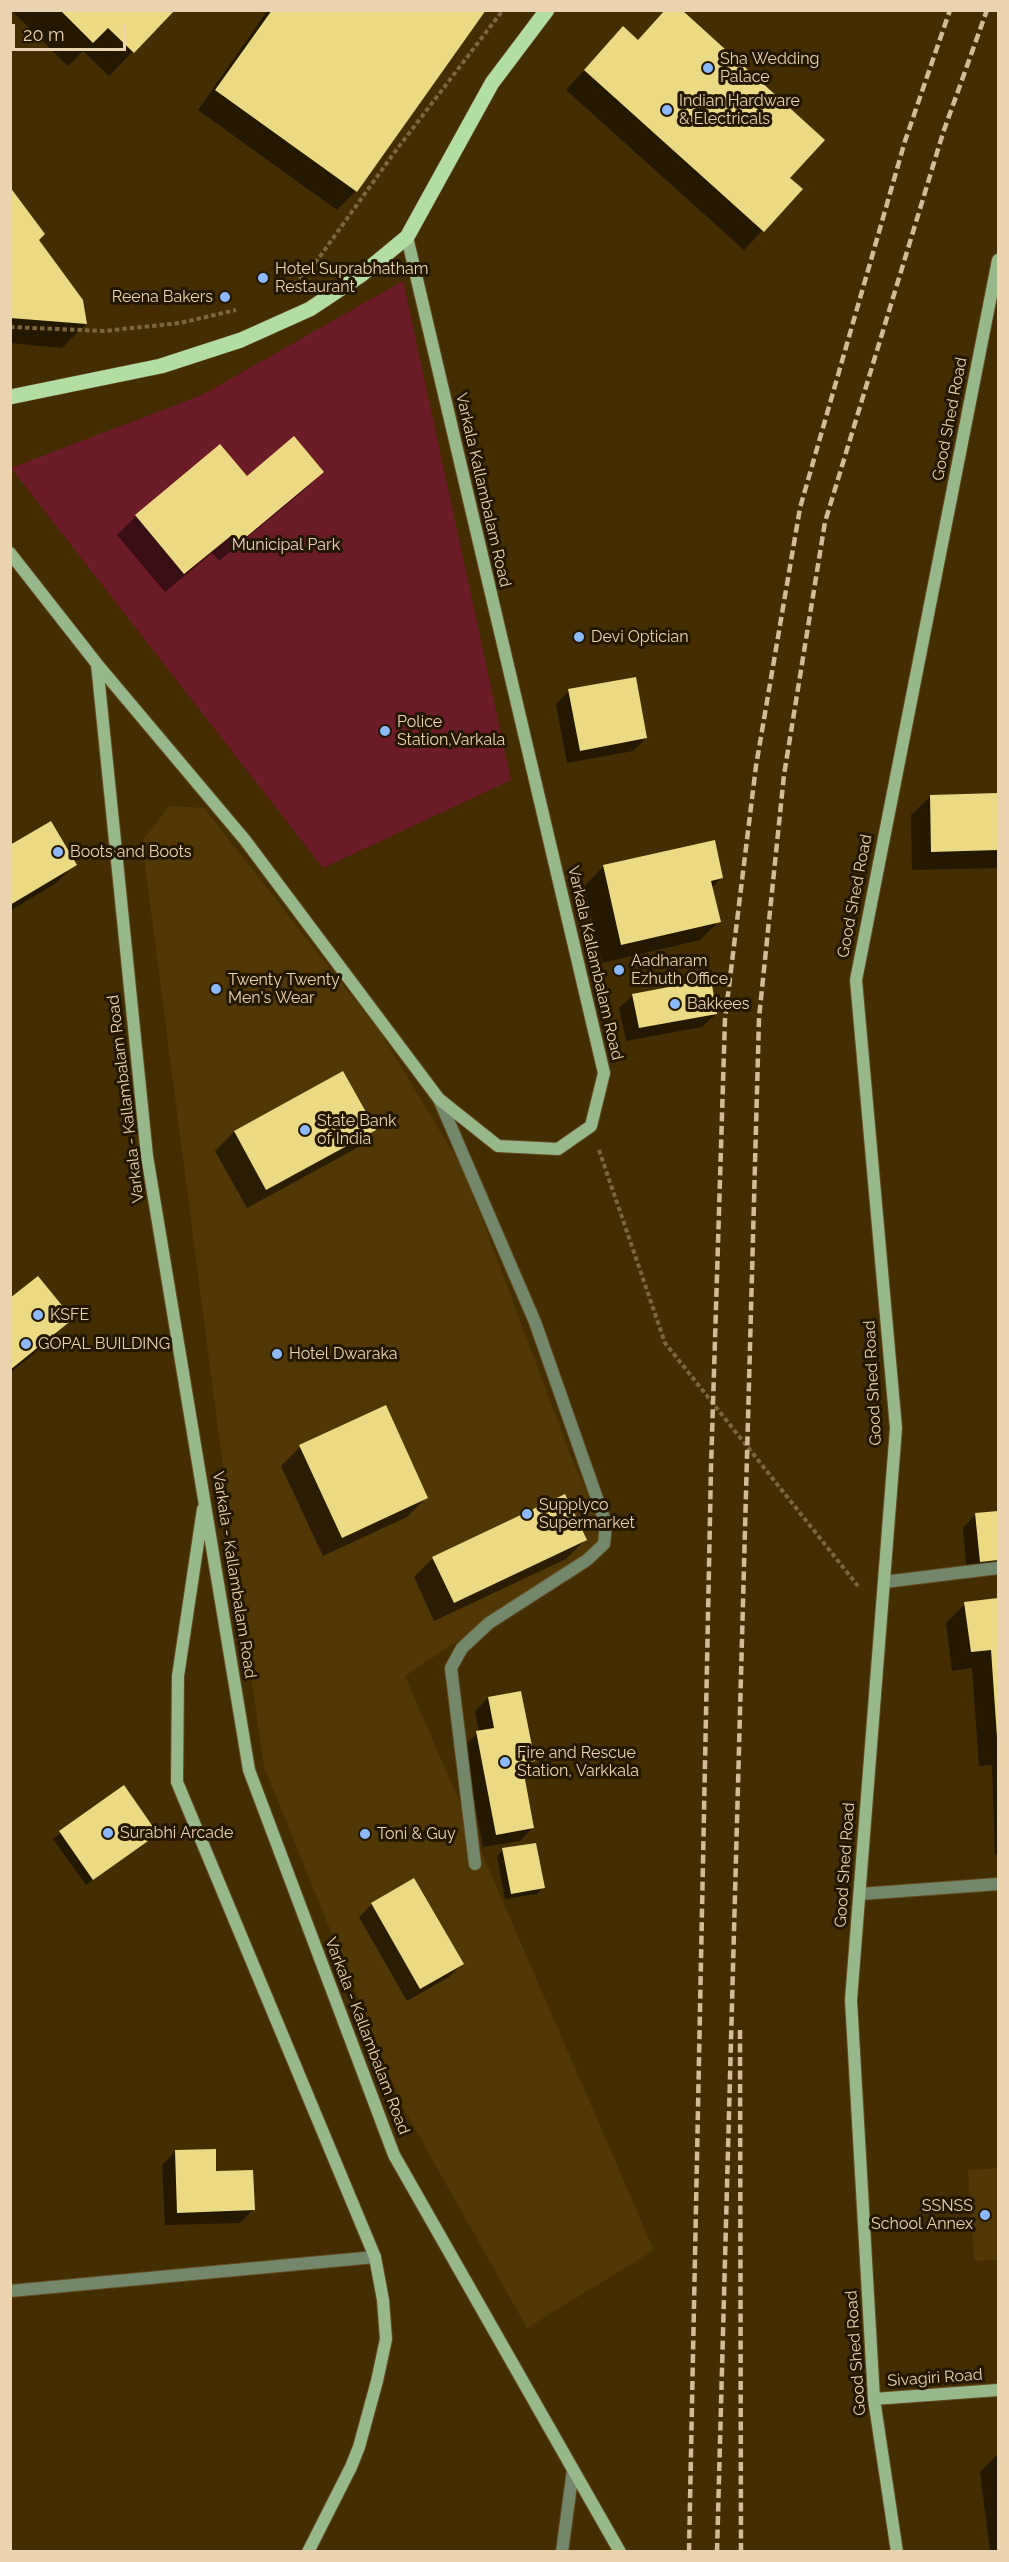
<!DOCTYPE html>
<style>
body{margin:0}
#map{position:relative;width:1009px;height:2562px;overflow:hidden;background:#442d01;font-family:Raleway,sans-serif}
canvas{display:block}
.frame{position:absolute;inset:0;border:12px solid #ebd3b0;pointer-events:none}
.scale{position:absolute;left:12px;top:24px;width:114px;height:27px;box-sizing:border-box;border:3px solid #ebd3b0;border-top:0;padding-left:8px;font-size:18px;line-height:21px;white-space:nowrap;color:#ebd3b0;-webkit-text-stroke:4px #241701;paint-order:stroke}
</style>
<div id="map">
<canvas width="1009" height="2562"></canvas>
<div class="frame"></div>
<div class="scale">20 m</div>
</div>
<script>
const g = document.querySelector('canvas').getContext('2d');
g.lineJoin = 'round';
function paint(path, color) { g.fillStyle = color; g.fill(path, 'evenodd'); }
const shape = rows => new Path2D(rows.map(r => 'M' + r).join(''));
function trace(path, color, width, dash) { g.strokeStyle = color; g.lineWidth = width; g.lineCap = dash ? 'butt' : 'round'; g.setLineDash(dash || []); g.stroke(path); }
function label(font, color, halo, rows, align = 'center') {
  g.font = font + ' Raleway,sans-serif'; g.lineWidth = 6; g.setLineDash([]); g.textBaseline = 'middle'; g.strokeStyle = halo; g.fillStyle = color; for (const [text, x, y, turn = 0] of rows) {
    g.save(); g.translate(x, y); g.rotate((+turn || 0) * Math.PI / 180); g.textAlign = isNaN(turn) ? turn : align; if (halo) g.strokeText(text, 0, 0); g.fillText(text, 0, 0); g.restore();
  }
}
paint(shape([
 [169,806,204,808,381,1033,464,1171,572,1459,609,1540,405,1676,654,2250,527,2328,401,2104,264,1767,239,1592,142,842],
 [998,2168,998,2260,974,2261,968,2170]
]), '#513706');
paint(shape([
 [403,281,511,780,323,868,11,468,202,395]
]), '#6c1c26');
paint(shape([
 [11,10,173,10,109,76,83,51,68,66],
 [268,10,484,10,356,191,337,210,198,110],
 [623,28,801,189,744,250,566,90],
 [10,189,86,324,62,348,10,343],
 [220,446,247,478,322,472,303,491,219,561,212,553,165,592,117,535,136,516],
 [569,691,646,738,633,751,567,763,556,704],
 [998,795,998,868,912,870,911,815,931,796],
 [10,847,75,864,56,883,10,911],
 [604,866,722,877,711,888,719,921,700,940,602,963,584,886],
 [633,995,716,1014,702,1027,626,1041,619,1008],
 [342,1073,374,1130,355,1149,247,1208,215,1151,234,1132],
 [10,1300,71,1319,47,1343,10,1373],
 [300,1447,426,1498,407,1517,323,1556,281,1466],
 [998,1512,998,1571,967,1574,963,1528,976,1514],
 [585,1540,566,1559,434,1621,414,1577,433,1558],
 [998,1599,998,1855,995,1855,992,1765,979,1766,972,1668,952,1671,946,1623,965,1604],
 [488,1698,533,1761,522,1772,533,1827,520,1841,483,1847,464,1746,479,1732,475,1711],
 [124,1788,156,1834,86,1885,53,1839],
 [503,1850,543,1887,537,1894,505,1899,497,1856],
 [372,1904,462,1964,449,1977,407,2001,359,1917],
 [175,2152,215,2173,253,2210,240,2223,165,2225,162,2165],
 [998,2454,998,2552,990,2552,980,2472]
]), '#0007');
paint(shape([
 [60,10,175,10,134,53,108,28,93,43],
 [272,10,486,10,357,192,215,90],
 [665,10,682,10,825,140,790,178,803,189,764,232,584,70,623,26,638,40],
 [10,187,45,234,39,240,83,300,87,324,10,318],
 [294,436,324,472,239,543,232,535,184,574,135,515,220,444,247,476],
 [636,677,647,738,580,751,568,689],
 [998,793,998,850,931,852,930,795],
 [51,821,77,865,10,905,10,845],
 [715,840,723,878,711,881,721,922,621,945,603,865],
 [711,979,717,1014,639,1028,632,994],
 [343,1071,376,1130,266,1190,234,1131],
 [38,1276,73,1319,10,1370,10,1298],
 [386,1405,428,1498,342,1538,299,1445],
 [565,1494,587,1540,454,1603,432,1557],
 [998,1511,998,1560,980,1562,975,1513],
 [998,1598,998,1737,997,1737,991,1650,971,1652,964,1602],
 [521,1691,535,1761,522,1763,534,1828,496,1835,476,1731,494,1728,488,1697],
 [124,1785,158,1834,93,1880,59,1831],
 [536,1843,545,1888,511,1894,502,1848],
 [414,1878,464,1964,420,1989,371,1903],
 [216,2149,216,2171,253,2170,255,2210,177,2213,175,2150]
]), '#ebd983');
const lane = shape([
 [439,1099,535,1322,606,1524,604,1544,587,1560,489,1623,462,1648,451,1668,475,1864]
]);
const street = shape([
 [884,1582,998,1568],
 [860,1894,998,1884],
 [10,2291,375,2257],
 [562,2552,573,2470]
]);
const secondary = shape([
 [10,553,97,664,245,840,439,1099,498,1146,558,1149,591,1126,604,1073,407,237],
 [97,664,147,1156,249,1770,394,2155,620,2552],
 [203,1509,178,1676,177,1782,375,2257,383,2300,386,2339,377,2381,359,2447,351,2467,308,2552],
 [874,2399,998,2390],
 [897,2552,874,2399,851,2000,896,1428,856,980,998,260]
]);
const primary = shape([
 [10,397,161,366,241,340,310,309,361,275,407,237,492,83,547,10]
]);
trace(lane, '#624b20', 14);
trace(street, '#624b20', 14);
trace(secondary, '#624b20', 14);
trace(primary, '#624b20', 16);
trace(shape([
 [294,284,316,262,394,153,503,10],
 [10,327,104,331,180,323,236,310],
 [599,1150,665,1343,858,1586]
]), '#7d663d', 4, [4.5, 3]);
trace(lane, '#73876b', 12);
trace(street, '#73876b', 12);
trace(secondary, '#97b88b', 12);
trace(primary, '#b2dda3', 15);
trace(shape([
 [740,2030,741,2552],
 [689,2552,711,1468,725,1019,756,766,800,508,905,141,950,10],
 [717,2552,759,1018,784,775,825,522,943,133,987,10]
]), '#d3bb96', 4.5, [9, 4.5]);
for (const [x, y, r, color] of [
 [708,68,6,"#8bb9fc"],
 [667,110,6,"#8bb9fc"],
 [263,278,6,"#8bb9fc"],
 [225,297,6,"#8bb9fc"],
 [579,637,6,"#8bb9fc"],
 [385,731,6,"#8bb9fc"],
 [58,852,6,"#8bb9fc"],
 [619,970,6,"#8bb9fc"],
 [216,989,6,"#8bb9fc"],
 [675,1004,6,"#8bb9fc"],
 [305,1130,6,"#8bb9fc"],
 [38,1315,6,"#8bb9fc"],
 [26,1344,6,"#8bb9fc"],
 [277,1354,6,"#8bb9fc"],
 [527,1514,6,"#8bb9fc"],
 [505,1762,6,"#8bb9fc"],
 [108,1833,6,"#8bb9fc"],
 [365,1834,6,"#8bb9fc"],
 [985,2215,6,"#8bb9fc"]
]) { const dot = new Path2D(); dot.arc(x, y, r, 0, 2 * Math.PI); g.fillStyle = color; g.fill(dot); trace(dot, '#241701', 2); }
label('16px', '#ebd3b0', '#241701', [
 ["Sha Wedding",720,59],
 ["Palace",720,77],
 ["Indian Hardware",679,101],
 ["& Electricals",679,119],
 ["Hotel Suprabhatham",275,269],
 ["Restaurant",275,287],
 ["Reena Bakers",213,297,"right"],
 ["Devi Optician",591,637],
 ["Police",397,722],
 ["Station,Varkala",397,740],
 ["Boots and Boots",70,852],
 ["Aadharam",631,961],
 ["Ezhuth Office",631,979],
 ["Twenty Twenty",228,980],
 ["Men's Wear",228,998],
 ["Bakkees",687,1004],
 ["State Bank",317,1121],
 ["of India",317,1139],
 ["KSFE",50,1315],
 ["GOPAL BUILDING",38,1344],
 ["Hotel Dwaraka",289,1354],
 ["Supplyco",539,1505],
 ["Supermarket",539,1523],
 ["Fire and Rescue",517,1753],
 ["Station, Varkkala",517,1771],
 ["Surabhi Arcade",120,1833],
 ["Toni & Guy",377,1834],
 ["SSNSS",973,2206,"right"],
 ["School Annex",973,2224,"right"]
], 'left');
label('16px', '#ebd3b0', '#241701', [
 ["Good Shed Road",950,419,-79],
 ["Varkala Kallambalam Road",483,490,77],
 ["Good Shed Road",855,896,-79],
 ["Varkala Kallambalam Road",595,963,77],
 ["Varkala - Kallambalam Road",126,1099,-97],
 ["Good Shed Road",873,1383,-93],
 ["Varkala - Kallambalam Road",234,1575,81],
 ["Good Shed Road",845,1865,-86],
 ["Varkala - Kallambalam Road",367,2036,69],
 ["Good Shed Road",856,2353,-94],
 ["Sivagiri Road",935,2378,-4]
]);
label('16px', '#eccbcb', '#241701', [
 ["Municipal Park",286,545]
]);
</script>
